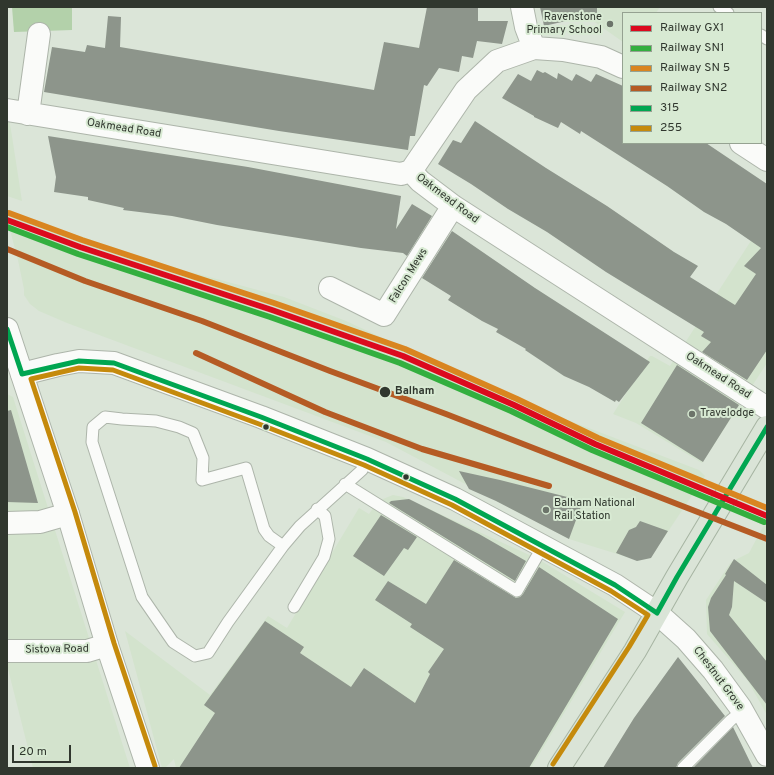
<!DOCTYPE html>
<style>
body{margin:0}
#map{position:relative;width:774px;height:775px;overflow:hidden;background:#dbe5d8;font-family:Overpass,sans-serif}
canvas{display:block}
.frame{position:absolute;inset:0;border:8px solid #30372e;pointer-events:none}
.legend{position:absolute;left:622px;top:12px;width:140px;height:132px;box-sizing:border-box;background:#d8ead3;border:1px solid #95a291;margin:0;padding:5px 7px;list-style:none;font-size:12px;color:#30372e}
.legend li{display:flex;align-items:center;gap:8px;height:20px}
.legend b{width:20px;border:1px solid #95a291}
.scale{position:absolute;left:12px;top:745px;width:59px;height:18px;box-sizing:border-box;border:2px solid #30372e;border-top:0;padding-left:5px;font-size:12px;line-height:14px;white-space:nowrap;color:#30372e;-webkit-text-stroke:3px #d8ead3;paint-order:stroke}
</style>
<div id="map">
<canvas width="774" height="775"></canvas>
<div class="frame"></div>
<ul class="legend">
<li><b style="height:5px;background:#dc0a1e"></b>Railway GX1</li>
<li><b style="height:5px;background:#33af3f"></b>Railway SN1</li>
<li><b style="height:5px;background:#d98520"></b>Railway SN 5</li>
<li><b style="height:5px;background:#b55b24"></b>Railway SN2</li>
<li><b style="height:5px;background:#00a651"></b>315</li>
<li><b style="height:5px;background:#c58a0c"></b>255</li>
</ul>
<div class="scale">20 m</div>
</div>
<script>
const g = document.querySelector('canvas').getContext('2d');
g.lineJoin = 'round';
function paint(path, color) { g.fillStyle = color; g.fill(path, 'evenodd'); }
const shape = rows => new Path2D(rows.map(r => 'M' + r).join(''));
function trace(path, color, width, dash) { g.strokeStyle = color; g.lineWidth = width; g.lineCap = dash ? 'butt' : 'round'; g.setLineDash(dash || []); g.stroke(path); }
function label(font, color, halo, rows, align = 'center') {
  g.font = font + ' Overpass,sans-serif'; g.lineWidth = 4; g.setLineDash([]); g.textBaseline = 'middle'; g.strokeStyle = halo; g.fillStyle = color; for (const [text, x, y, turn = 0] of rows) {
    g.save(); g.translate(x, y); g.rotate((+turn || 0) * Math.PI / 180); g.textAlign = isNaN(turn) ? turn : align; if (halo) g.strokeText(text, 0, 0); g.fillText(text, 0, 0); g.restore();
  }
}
paint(shape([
 [586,7,660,7,656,13,623,13,623,42,582,13],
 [7,110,11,130,22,201,7,196],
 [7,212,183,270,284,297,346,321,454,371,557,416,699,470,705,476,657,548,627,557,569,539,386,442,67,323,39,311,30,304,24,295,24,289,18,260,7,219],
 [767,216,767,363,702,463,636,423,613,414,650,356,652,356,670,366],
 [7,394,13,397,130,768,33,768,8,669,7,645],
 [393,495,403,497,538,559,625,612,531,768,176,768,174,759,165,768,162,768,125,631,210,695,268,616,287,628,359,508,369,514,378,501],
 [767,519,767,715,748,681,707,634,706,600,731,562,749,553]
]), '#d3e3cd');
paint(shape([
 [12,7,72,7,72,30,14,32]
]), '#b3d1aa');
paint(shape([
 [427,7,478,7,478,21,508,21,502,44,477,41,473,58,462,56,459,72,439,68,427,86,424,85,415,136,410,136,408,150,279,131,44,92,52,47,85,52,87,45,105,48,108,16,121,17,120,47,374,90,384,42,419,48],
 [540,7,597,7,597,14,544,26],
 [537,70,543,73,545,72,557,79,558,73,572,81,576,74,591,82,596,74,623,86,623,143,706,143,767,184,767,350,747,380,702,352,711,342,701,336,704,332,606,272,547,232,508,209,471,184,438,164,453,140,461,143,475,121,546,168,607,206,674,252,698,266,690,277,735,305,756,274,744,266,761,248,726,224,704,212,667,186,581,131,580,134,561,122,558,128,534,117,534,116,502,98,518,74,531,81],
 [48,136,248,167,401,196,396,229,412,204,432,216,407,256,403,253,361,248,217,225,172,216,123,210,124,208,88,200,88,197,54,192,56,177],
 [452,231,535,288,650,362,619,402,616,400,615,402,589,387,564,376,525,350,526,349,496,332,498,329,482,321,448,300,451,296,422,278],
 [677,365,739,405,703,462,641,423],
 [11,410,38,503,7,502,7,411],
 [459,471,500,480,583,501,569,539,496,501,469,489],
 [409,499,479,534,526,561,515,581,389,503,391,501],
 [381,515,417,537,408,550,404,548,384,576,353,556],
 [640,521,668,531,651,558,637,561,616,553,629,530,636,527],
 [734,559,767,585,767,603,734,581,732,607,729,615,767,662,767,705,710,631,708,607,711,598,726,575,725,574],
 [454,560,516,598,520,597,523,594,539,567,618,619,529,768,179,768,215,713,204,705,265,621,304,647,300,653,351,687,364,668,415,703,430,674,428,672,444,649,410,627,412,624,375,600,388,581,426,604],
 [678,657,725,716,678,763,676,768,603,768,634,718],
 [733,727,753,768,693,768]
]), '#8d958b');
const lane = shape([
 [719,7,728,13],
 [761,35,767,39],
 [345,484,517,591,543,546],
 [283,546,269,536,264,529,246,468,202,480,203,458,193,433,179,427,156,421,122,419,105,417,93,427,92,442,142,597,173,642,195,656,208,653,228,622,283,546,300,526,362,470,367,459],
 [294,607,324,557,329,539,325,516,317,509],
 [683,768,731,720,742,711]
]);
const street = shape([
 [522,7,526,27,534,48],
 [7,110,401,174,411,171],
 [28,114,39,34],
 [741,143,767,160],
 [411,171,420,181,453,206,767,408],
 [411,171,466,90,497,61,534,48,563,50,601,57,623,67],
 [330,288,384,315,453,206],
 [22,374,58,365,79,361,114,363,261,417,367,459,455,499,615,585,657,613,686,639,713,670,740,707,767,755],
 [7,523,40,522,68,514],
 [7,651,87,651,107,645]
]);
const secondary = shape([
 [7,329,68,514,107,645,148,768]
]);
const highway = shape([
 [559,768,635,651,677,577,767,427]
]);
trace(lane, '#adb5aa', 13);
trace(street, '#adb5aa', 24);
trace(secondary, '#adb5aa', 24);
trace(highway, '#a6b4a2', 24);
trace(lane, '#fafbf9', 11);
trace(street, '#fafbf9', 22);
trace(secondary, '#fafbf9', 22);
trace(highway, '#dae4d7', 22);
trace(shape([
 [7,329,22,374],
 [22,374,79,361,114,363,261,417,367,459,455,499,615,585,657,613],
 [657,613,677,577,767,427]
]), '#00a651', 5);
trace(shape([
 [155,766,114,643,75,512,31,379,79,368,113,370,259,424,364,465,452,505,611,591,648,615,629,647,553,764]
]), '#c58a0c', 5);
trace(shape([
 [7,220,80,247,272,310,403,356,514,405,595,444,767,516]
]), '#dc0a1e', 6);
trace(shape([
 [7,227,78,254,270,317,400,363,511,411,592,450,764,522]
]), '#33af3f', 6);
trace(shape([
 [9,213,82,240,274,303,405,349,517,399,598,438,767,508]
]), '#d98520', 6);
trace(shape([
 [7,249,85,281,202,321,330,371,446,414,767,539],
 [196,353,325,412,422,449,549,486]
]), '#b55b24', 6);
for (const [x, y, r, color] of [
 [610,24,4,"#6c746a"],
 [385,392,6,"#30372e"],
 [692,414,4,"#6c746a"],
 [266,427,3.5,"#30372e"],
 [406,477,3.5,"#30372e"],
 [546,510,4,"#6c746a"]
]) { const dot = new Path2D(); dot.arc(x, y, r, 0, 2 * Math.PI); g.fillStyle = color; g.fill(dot); trace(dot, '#d8ead3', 1.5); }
label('11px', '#30372e', '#d8ead3', [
 ["Ravenstone",602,18,"right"],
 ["Primary School",602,31,"right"],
 ["Travelodge",700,414],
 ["Balham National",554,504],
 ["Rail Station",554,517]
], 'left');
label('11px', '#30372e', '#d8ead3', [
 ["Oakmead Road",124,129,9],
 ["Oakmead Road",447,199,37],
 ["Falcon Mews",409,276,-58],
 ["Oakmead Road",718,376,33],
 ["Sistova Road",57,650,-1],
 ["Chestnut Grove",718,679,53]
]);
label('bold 11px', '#30372e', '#d8ead3', [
 ["Balham",395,392]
], 'left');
</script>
